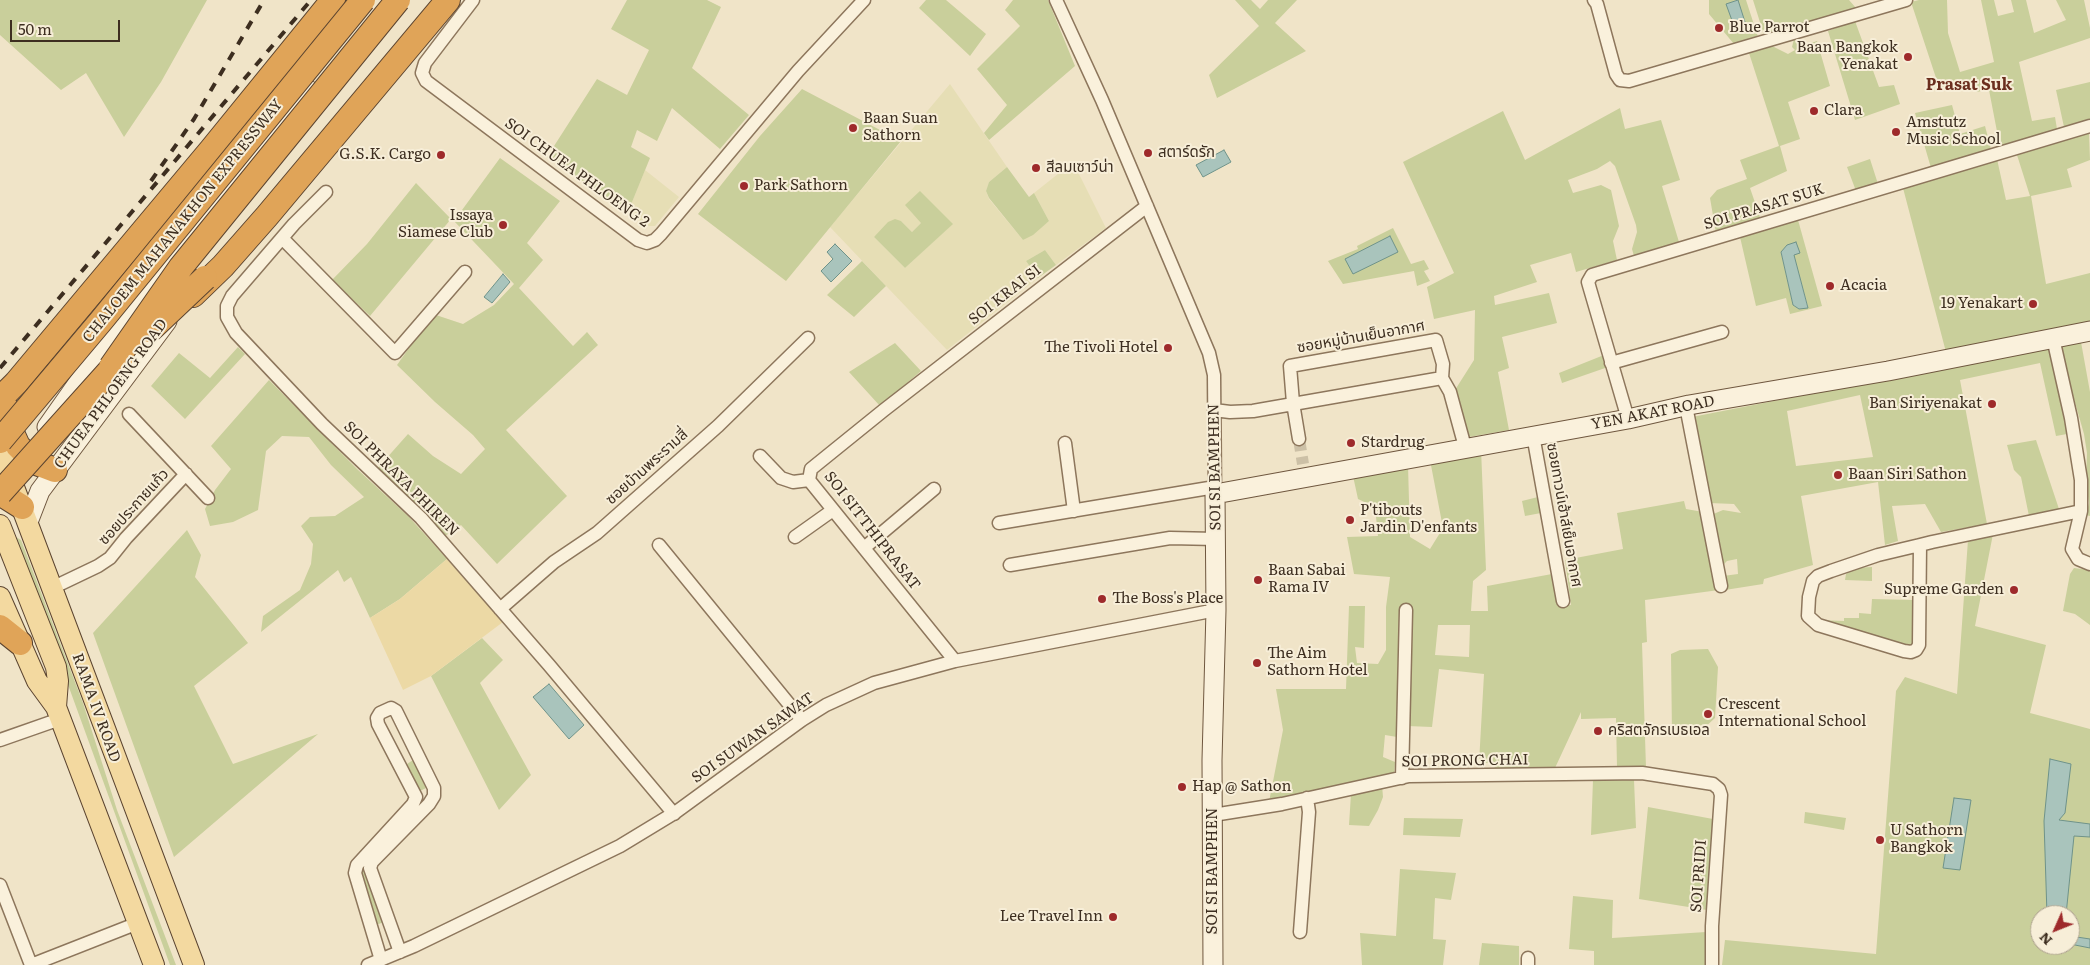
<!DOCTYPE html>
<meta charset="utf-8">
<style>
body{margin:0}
#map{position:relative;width:2090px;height:965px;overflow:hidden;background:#f0e4c8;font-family:Literata,serif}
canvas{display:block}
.north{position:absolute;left:2030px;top:905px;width:50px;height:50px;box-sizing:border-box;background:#f7eed8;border:1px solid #ada18e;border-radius:50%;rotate:226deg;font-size:14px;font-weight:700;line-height:20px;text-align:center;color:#3d2e20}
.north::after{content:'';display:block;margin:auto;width:18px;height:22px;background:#9e2a2b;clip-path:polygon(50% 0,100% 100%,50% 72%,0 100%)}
.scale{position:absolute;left:10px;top:20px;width:110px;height:22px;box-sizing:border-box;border:2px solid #3d2e20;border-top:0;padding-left:6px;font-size:15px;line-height:18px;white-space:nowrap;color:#3d2e20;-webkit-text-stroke:4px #f7eed8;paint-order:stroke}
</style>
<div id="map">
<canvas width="2090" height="965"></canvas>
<div class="north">N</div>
<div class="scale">50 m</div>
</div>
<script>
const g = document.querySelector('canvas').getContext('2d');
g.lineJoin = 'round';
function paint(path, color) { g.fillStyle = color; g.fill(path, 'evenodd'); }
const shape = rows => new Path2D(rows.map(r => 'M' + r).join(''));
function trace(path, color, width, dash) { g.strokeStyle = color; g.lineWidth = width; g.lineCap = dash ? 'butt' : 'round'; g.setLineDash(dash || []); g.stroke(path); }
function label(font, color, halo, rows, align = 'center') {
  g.font = font + ' Literata,"Noto Sans Thai",serif'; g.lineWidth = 4; g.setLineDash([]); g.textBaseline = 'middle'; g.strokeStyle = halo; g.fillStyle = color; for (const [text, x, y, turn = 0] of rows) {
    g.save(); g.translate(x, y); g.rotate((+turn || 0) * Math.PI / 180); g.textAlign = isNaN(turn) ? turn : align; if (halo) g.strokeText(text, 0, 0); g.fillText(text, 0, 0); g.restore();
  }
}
paint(shape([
 [950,84,1007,167,989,182,986,191,989,199,1023,240,1049,221,1034,193,1073,162,1106,228,1056,265,1045,250,1026,261,1038,278,947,350,830,227],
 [906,205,952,224,905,268,874,237,901,221,912,232,922,222],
 [645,170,679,197,655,226,647,226,628,212]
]), '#e6deb5');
paint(shape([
 [0,0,207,0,161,82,124,137,86,73,61,90,0,35],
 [627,0,707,0,721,7,692,68,749,115,720,149,672,108,657,141,637,130,631,147,650,158,628,212,547,157,597,79,627,95,649,50,611,29],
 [926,0,946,0,986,34,970,56,919,8],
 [1013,0,1048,0,1075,66,989,140,984,133,1007,105,977,69,1020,26,1005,10],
 [1235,0,1251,0,1260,9,1268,0,1297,0,1275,23,1306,51,1217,98,1209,75,1259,26],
 [1709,0,1746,0,1758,37,1734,44,1709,14],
 [1753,0,1849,0,1856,8,1764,35],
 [1919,0,1947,0,1948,33,1960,72,1994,62,1981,0,1994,0,1998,16,2014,12,2011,0,2026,0,2034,33,2066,20,2056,0,2084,0,2090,28,2090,38,2019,62,2032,121,2055,117,2057,129,2000,147,1989,90,1976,92,1973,79,1940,90,1911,2],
 [1855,21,1879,87,1894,85,1900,104,1855,120,1828,31],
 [1794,39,1799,47,1817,41,1830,86,1788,102,1800,139,1780,146,1787,171,1750,188,1761,220,1716,233,1710,198,1717,190,1747,179,1740,160,1779,146,1749,53,1772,46,1788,54,1795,50,1792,47],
 [2090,82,2090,119,2064,127,2056,90],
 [802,89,901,141,786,281,698,214,760,136],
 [1952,105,1960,134,1985,126,1991,149,1931,168,1915,113],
 [1620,108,1625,129,1661,120,1680,180,1662,186,1679,242,1634,256,1632,249,1637,232,1636,225,1615,166,1610,161,1597,169,1568,180,1573,193,1601,185,1611,190,1619,226,1613,241,1617,260,1576,272,1571,253,1530,265,1537,282,1494,296,1495,305,1549,293,1557,323,1502,337,1509,368,1498,372,1509,430,1469,437,1455,390,1474,360,1475,310,1434,319,1427,287,1454,273,1403,162,1503,111,1525,160],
 [2089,133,2090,160,2067,169,2072,187,2031,196,2046,284,2090,273,2090,323,1947,356,1903,188,1997,159,2006,200,2030,196,2017,155],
 [500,158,560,201,527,243,543,260,519,288,573,346,587,332,598,345,506,430,567,496,497,564,461,525,445,536,376,470,408,434,433,456,461,474,485,449,473,435,435,402,397,365,433,314,463,324,494,305,514,284,454,221],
 [1870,159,1878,184,1856,191,1847,167],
 [1007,167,1029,197,1034,193,1049,221,1033,235,1023,240,989,198,986,191,989,182],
 [416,183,451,219,370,316,332,280,367,244],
 [920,191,953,224,905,268,874,237,888,222,895,219,901,221,912,232,921,223,905,205],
 [1798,220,1822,306,1790,314,1786,298,1756,306,1740,237],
 [1781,252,1793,255,1808,307,1799,309,1793,305],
 [1393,228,1411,264,1424,260,1429,269,1424,271,1430,281,1417,286,1414,271,1343,284,1328,261,1358,249,1357,246],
 [1045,250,1056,265,1038,278,1026,261],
 [862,261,886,286,854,317,827,295],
 [2081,342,2090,392,2090,516,2086,515,2089,503,2086,483,2087,453,2084,434,2059,346],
 [895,343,921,371,880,406,849,372],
 [238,347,245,354,185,419,151,386,179,353,210,378],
 [2050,347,2067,434,2056,436,2040,363,1960,380,1987,524,1941,532,1925,504,1892,506,1898,541,1885,545,1878,482,1801,496,1813,565,1764,579,1763,584,1725,590,1723,576,1738,574,1737,559,1727,561,1721,567,1711,515,1723,510,1741,513,1734,504,1709,503,1692,417,1784,399,1784,395],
 [1860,395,1873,457,1796,466,1787,411],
 [1604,355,1608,367,1562,383,1559,373],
 [269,380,357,469,409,517,447,559,400,599,370,618,351,577,344,582,338,570,261,632,263,616,300,590,311,564,313,544,301,526,310,517,335,516,364,497,331,465,309,437,282,436,266,451,258,510,233,522,210,526,205,509,215,490,231,469,211,446],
 [2036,440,2059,509,2029,516,2021,477,2014,470,2007,445],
 [1481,449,1486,570,1473,581,1471,611,1488,611,1487,586,1552,574,1557,606,1571,605,1565,560,1623,549,1617,513,1684,501,1686,509,1703,512,1719,590,1645,600,1647,642,1642,643,1646,768,1617,767,1616,718,1581,719,1581,712,1555,768,1495,768,1491,763,1479,763,1484,674,1439,669,1432,727,1407,726,1401,651,1397,737,1385,735,1383,757,1395,762,1394,775,1269,802,1283,730,1276,689,1346,689,1349,606,1365,606,1364,648,1355,647,1357,663,1378,664,1386,650,1386,607,1390,577,1354,574,1347,537,1378,536,1375,507,1358,499,1353,476,1408,465,1410,537,1430,549,1443,528,1430,460],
 [1438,625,1470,625,1469,657,1435,655],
 [1538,497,1541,513,1525,516,1522,501],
 [187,530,201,555,195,577,248,643,194,686,233,764,318,734,174,857,93,633],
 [1993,534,1975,626,2046,645,2030,713,2090,729,2090,965,1722,965,1725,940,1876,954,1896,691,1905,677,1957,694,1968,540],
 [2040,915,2070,915,2070,945,2040,945],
 [16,537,21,540,83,703,117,810,176,965,170,965,15,539],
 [1872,567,1872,581,1845,580,1846,574,1855,568],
 [2074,568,2090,570,2090,625,2075,614,2063,611,2070,574],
 [1872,599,1913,600,1913,643,1911,647,1819,620,1844,621,1844,618,1859,618,1859,613,1871,614],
 [482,638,503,660,480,683,531,775,499,810,431,676],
 [1708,649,1718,667,1715,718,1703,729,1672,735,1671,654,1680,650],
 [413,760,426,788,420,791,407,764],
 [1593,780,1634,780,1636,828,1591,835],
 [1382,785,1383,797,1378,810,1369,826,1349,825,1351,794],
 [1648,807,1713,819,1707,910,1639,899],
 [1805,812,1846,818,1844,830,1804,823],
 [1404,818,1463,819,1460,837,1403,835],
 [1400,869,1456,873,1451,900,1435,898,1433,939,1446,940,1443,965,1362,965,1360,933,1396,936],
 [366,870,384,922,376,925,358,873],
 [1573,896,1613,900,1612,938,1706,932,1705,965,1594,965,1594,951,1569,949],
 [1482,943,1519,946,1519,965,1479,965]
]), '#c9cf9b');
paint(shape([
 [447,559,503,622,431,676,403,690,370,618,400,599]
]), '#ecd9a5');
const water = shape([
 [1738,0,1745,22,1734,26,1726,4,1738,0],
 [1224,150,1231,162,1203,177,1196,165,1224,150],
 [1390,236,1398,252,1353,274,1345,259,1390,236],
 [1796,242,1800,253,1794,255,1808,308,1799,309,1793,305,1781,252,1787,245,1796,242],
 [835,244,852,261,831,282,821,271,833,259,827,252,835,244],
 [503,274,510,282,492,303,484,297,503,274],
 [549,684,584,725,569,739,533,697,549,684],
 [2050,759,2071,764,2065,813,2059,820,2090,824,2090,837,2074,836,2066,915,2047,915,2044,821,2050,759],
 [1954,798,1971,800,1960,870,1943,868,1954,798],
 [2070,936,2090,939,2090,948,2070,944,2070,936]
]);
paint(water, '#a9c4bc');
trace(water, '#6f938a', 1);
trace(shape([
 [1299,439,1303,464]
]), '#ccc0a6', 12, [12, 6]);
const street = shape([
 [473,0,425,63,422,73,426,81,638,240,647,243,655,240,661,234,798,71,864,0],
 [1056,0,1102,100,1209,353,1214,375,1215,494],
 [1594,0,1597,4,1616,74,1620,80,1629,81,1906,0],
 [326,192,294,224,232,296,227,306,227,317,236,333,322,424,421,518,549,665,674,814],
 [282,238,395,353,465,272],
 [2053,338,2071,418,2081,480,2081,511,2072,549,2078,559,2090,564],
 [1611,363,1722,332],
 [1686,406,1721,586],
 [1214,410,1230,412,1253,411,1442,378,1450,392,1465,447],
 [129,414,208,498],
 [1628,419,1590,289,1588,282,1592,275,2090,126],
 [1533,435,1563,601],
 [1299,439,1293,403,1290,366,1436,340,1443,364,1442,378],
 [1065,443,1074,511],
 [760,456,781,478,793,482,809,480],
 [999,523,1215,487],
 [795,537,833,510],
 [659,545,802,720],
 [1920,545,1919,645,1916,650,1911,652,1904,651,1818,625,1808,616,1809,597,1813,581,1818,576,1831,571,1878,555,1920,545,1932,542,2081,511],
 [864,548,934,489],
 [1010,565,1170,538,1216,539],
 [52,588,98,566,110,558,126,538,186,474],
 [500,609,554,562,597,533,718,426,808,338],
 [955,661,809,480,811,469,884,410,1147,206],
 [0,740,60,719],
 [1402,778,1406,610],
 [1213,815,1282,804,1409,776,1642,773,1713,784,1719,789,1721,795,1712,926,1712,965],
 [0,885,31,965,138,923],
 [1300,932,1309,812,1307,798],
 [1528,958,1528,965],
 [381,960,355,873,357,865,413,804,416,797,378,724,377,718,380,713,391,708,396,711,434,788,434,796,429,804,372,862,370,868,400,952],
 [368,965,414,946,620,846,676,812,802,720,826,705,874,683,955,661,1216,610]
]);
const secondary = shape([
 [47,427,102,349,189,232,310,91],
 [28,522,40,491,167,321],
 [1213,965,1212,760,1216,610,1215,494,1628,419,1689,405,1888,371,2090,331]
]);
const primary = shape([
 [0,450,194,965],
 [0,525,56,667,58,681,56,707],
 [0,597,37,681,56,707,154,965]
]);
const highway = shape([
 [193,295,223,266,267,216,448,0],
 [0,399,16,383,211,150,333,0],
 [8,410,9,426,18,446,34,462,55,470],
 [0,493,22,507],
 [0,627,20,643]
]);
trace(street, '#8d765c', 15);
trace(secondary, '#6f573f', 21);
trace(primary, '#5b4430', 22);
trace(highway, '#5b4430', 26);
trace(street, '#faf1dc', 12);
trace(secondary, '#faf1dc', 19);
trace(primary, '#f3d9a0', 20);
trace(highway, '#e0a458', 24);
trace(shape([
 [151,181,194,119,264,0],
 [0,368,311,0]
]), '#3d2e20', 4, [9, 9]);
const highwayBridge = shape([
 [150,330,205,278],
 [111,367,181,267,398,0],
 [0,441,101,321,363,0],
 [0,493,122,357]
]);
trace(highwayBridge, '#5b4430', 26, []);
trace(highwayBridge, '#e0a458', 24);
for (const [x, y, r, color] of [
 [1719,28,5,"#9e2a2b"],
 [1908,57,5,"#9e2a2b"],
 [1814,111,5,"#9e2a2b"],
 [853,128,5,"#9e2a2b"],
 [1896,132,5,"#9e2a2b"],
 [1148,153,5,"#9e2a2b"],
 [441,155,5,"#9e2a2b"],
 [1036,168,5,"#9e2a2b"],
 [744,186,5,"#9e2a2b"],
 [503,225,5,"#9e2a2b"],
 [1830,286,5,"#9e2a2b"],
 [2033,304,5,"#9e2a2b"],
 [1168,348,5,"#9e2a2b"],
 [1992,404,5,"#9e2a2b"],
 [1351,443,5,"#9e2a2b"],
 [1838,475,5,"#9e2a2b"],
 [1350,520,5,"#9e2a2b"],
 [1258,580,5,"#9e2a2b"],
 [2014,590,5,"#9e2a2b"],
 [1102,599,5,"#9e2a2b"],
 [1257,663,5,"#9e2a2b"],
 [1708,714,5,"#9e2a2b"],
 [1598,731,5,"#9e2a2b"],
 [1182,787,5,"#9e2a2b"],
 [1880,840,5,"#9e2a2b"],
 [1113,917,5,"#9e2a2b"]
]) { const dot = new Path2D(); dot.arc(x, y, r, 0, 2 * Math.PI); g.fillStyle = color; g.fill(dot); trace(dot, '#f7eed8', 2); }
label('15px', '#3d2e20', '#f7eed8', [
 ["Blue Parrot",1729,28],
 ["Baan Bangkok",1898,48,"right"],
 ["Yenakat",1898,65,"right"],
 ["Clara",1824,111],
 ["Baan Suan",863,119],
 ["Sathorn",863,136],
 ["Amstutz",1906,123],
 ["Music School",1906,140],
 ["สตาร์ดรัก",1158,153],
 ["G.S.K. Cargo",431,155,"right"],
 ["สีลมเซาว์น่า",1046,168],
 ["Park Sathorn",754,186],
 ["Issaya",493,216,"right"],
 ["Siamese Club",493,233,"right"],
 ["Acacia",1840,286],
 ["19 Yenakart",2023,304,"right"],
 ["The Tivoli Hotel",1158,348,"right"],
 ["Ban Siriyenakat",1982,404,"right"],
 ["Stardrug",1361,443],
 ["Baan Siri Sathon",1848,475],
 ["P'tibouts",1360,511],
 ["Jardin D'enfants",1360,528],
 ["Baan Sabai",1268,571],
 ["Rama IV",1268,588],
 ["Supreme Garden",2004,590,"right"],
 ["The Boss's Place",1112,599],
 ["The Aim",1267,654],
 ["Sathorn Hotel",1267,671],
 ["Crescent",1718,705],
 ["International School",1718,722],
 ["คริสตจักรเบธเอล",1608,731],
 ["Hap @ Sathon",1192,787],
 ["U Sathorn",1890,831],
 ["Bangkok",1890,848],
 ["Lee Travel Inn",1103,917,"right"]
], 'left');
label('15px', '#3d2e20', '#f7eed8', [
 ["SOI CHUEA PHLOENG 2",577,173,36],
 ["SOI PRASAT SUK",1764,207,-17],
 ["CHALOEM MAHANAKHON EXPRESSWAY",183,221,-51],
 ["SOI KRAI SI",1005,295,-38],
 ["ซอยหมู่บ้านเย็นอากาศ",1361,337,-10],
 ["CHUEA PHLOENG ROAD",111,394,-54],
 ["YEN AKAT ROAD",1653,413,-11],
 ["ซอยบ้านพระรามสี่",647,467,-42],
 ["SOI SI BAMPHEN",1215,467,-91],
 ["SOI PHRAYA PHIREN",401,479,45],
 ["ซอยประกายแก้ว",134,507,-48],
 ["ซอยทาวน์เฮ้าส์เย็นอากาศ",1564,515,80],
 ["SOI SITTHIPRASAT",872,531,52],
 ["RAMA IV ROAD",96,708,70],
 ["SOI SUWAN SAWAT",753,738,-35],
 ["SOI PRONG CHAI",1465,761,-1],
 ["SOI SI BAMPHEN",1213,871,-90],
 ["SOI PRIDI",1699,876,-86]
]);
label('bold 16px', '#6b2e1e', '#f7eed8', [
 ["Prasat Suk",1969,85]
]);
</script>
